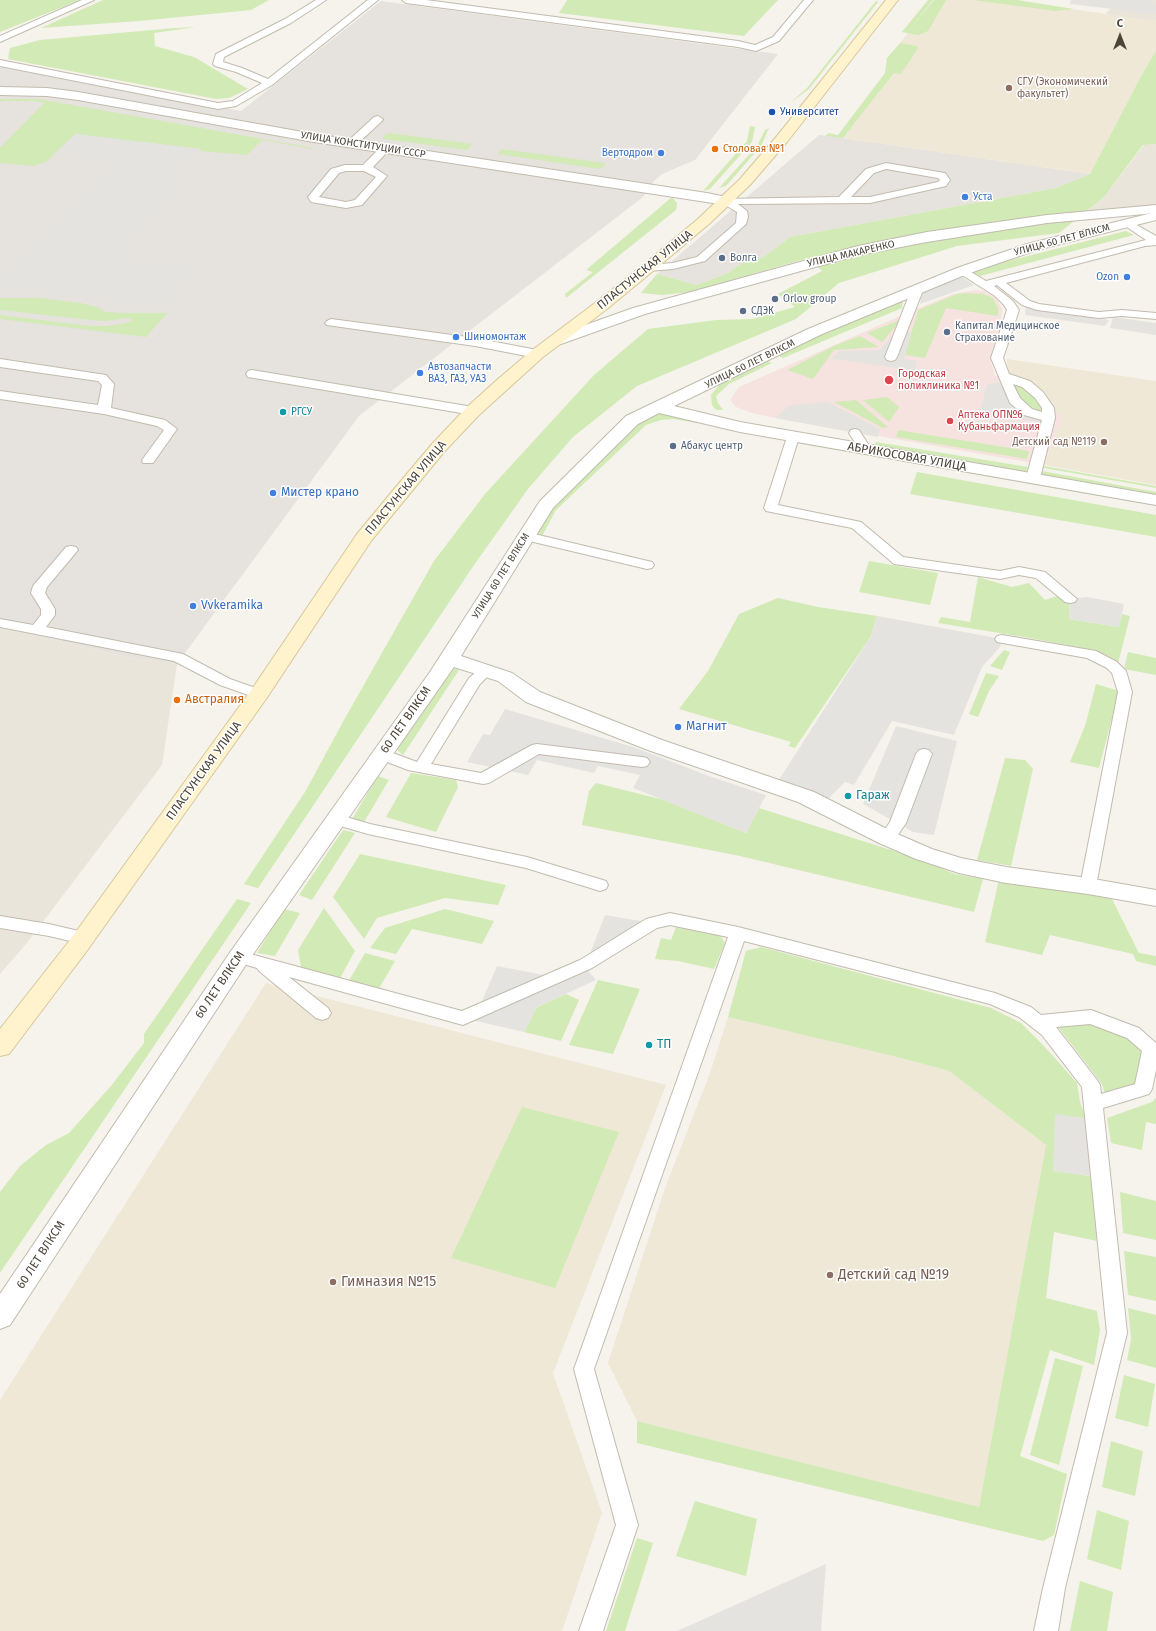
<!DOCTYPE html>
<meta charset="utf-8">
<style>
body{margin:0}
#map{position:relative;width:1156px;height:1631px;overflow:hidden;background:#f6f3ec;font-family:"Fira Sans",sans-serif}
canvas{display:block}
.north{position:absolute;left:1100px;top:16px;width:40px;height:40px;-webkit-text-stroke:3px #fff;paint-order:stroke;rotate:0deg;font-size:11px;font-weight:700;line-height:16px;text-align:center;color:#4b4439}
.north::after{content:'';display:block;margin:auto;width:14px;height:18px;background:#4b4439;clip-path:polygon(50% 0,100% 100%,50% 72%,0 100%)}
</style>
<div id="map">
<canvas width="1156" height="1631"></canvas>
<div class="north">С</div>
</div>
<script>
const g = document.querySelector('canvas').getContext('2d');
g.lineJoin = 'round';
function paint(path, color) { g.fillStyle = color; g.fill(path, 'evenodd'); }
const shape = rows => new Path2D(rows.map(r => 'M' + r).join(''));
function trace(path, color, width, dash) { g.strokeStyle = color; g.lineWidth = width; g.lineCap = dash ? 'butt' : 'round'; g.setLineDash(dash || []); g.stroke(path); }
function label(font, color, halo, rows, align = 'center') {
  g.font = font + ' "Fira Sans",sans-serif'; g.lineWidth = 3; g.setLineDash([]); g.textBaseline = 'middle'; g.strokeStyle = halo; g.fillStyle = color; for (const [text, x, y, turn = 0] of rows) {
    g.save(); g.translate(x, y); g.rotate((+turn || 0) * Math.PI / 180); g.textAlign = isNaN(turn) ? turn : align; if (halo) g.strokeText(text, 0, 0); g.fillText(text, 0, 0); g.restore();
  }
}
paint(shape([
 [1119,0,1156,0,1156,21,1109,15,1106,13],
 [1156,144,1156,205,1087,211,1104,197,1144,145],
 [0,627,127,657,177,664,162,765,26,944,0,974]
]), '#eae5da');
paint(shape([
 [381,1,778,54,695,160,662,174,653,182,643,197,359,416,177,664,127,657,0,627,0,67,241,111],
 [819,135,843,138,1090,174,1056,188,790,237,762,258,746,260,728,273,697,285,657,274]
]), '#e6e2dd');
paint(shape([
 [934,0,1007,0,1156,21,1156,51,1141,76,1090,174,843,138,894,73,906,47,900,43],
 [1007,359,1156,381,1156,485,1044,465,1061,420,1008,373],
 [266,983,666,1085,553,1373,602,1513,562,1631,0,1631,0,1400],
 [728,1017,901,1058,949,1071,1046,1145,979,1507,637,1421,608,1363,665,1188,710,1073]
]), '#efe8d6');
paint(shape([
 [975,290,984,291,995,297,1002,308,1001,322,990,359,995,376,1008,373,1032,383,1053,404,1061,420,1044,465,775,418,752,413,736,407,730,400,739,387,909,312,953,294]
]), '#f6e3e0');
paint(shape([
 [0,0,80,0,0,32],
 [103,0,269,0,251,10,139,21,41,28],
 [567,0,778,0,744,36,559,13],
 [928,0,933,0,907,33,902,32],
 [934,0,946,0,928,31,918,35,907,33],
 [973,0,1017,0,1074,9,1055,11],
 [876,1,878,2,809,89,790,103,807,88],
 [196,27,154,33,155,46,194,57,248,89,229,98,216,99,8,59,10,48,40,40,175,28],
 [900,43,917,46,918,48,901,74,894,73,843,138,825,136,829,133,838,135,885,73,887,58],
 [1156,51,1156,144,1143,145,1104,197,1059,233,957,246,839,283,796,319,637,386,573,437,528,489,474,565,258,888,244,884,305,792,344,720,434,561,485,494,594,375,648,329,716,320,752,319,795,307,778,294,822,271,808,258,690,292,662,295,641,293,657,274,697,285,728,273,746,260,762,258,790,237,1056,188,1090,174,1141,76],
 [0,99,39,99,313,148,312,149,262,140,247,155,200,151,201,149,75,134,47,161,34,166,0,163,0,148,44,103,36,101,0,101],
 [750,126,755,127,752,142,710,189,703,191,747,141],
 [769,128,761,146,726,186,719,188,757,146,765,130],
 [390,133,472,144,467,150,384,139,383,137,387,134],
 [502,149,604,163,605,165,600,169,497,154],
 [672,197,677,203,676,210,566,298,565,294,593,272,586,270],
 [1126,231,1134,235,980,276,969,271],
 [967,293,983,294,993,298,998,308,998,316,946,308,925,358,905,355,918,310,957,294],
 [0,298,39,298,80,303,97,307,106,312,121,313,167,313,146,337,0,319,0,315,89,326,109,326,126,323,132,320,128,318,105,321,91,320,0,310],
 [903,301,902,308,783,358,777,355,819,335],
 [902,319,882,342,867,333],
 [860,336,879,347,834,350,813,379,787,370,836,345],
 [764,360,772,363,729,384,716,396,718,403,723,410,716,410,712,405,711,395,721,383],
 [1009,382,1022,385,1037,398,1044,407,1044,413,1032,410,1018,399],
 [887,397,899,407,889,422,863,400],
 [856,400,888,427,883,428,834,402],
 [666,412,699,420,698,423,673,419,661,420,646,425,556,510,542,536,534,534,551,506,643,419],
 [898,430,1029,451,1027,459,896,437],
 [797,439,1156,502,1156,506,796,443],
 [876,442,1028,467,1025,474,874,446],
 [1044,466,1156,486,1156,488,1044,468],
 [1042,471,1156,492,1156,498,1040,477],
 [917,472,1156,515,1156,537,910,494],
 [869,561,938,573,930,605,859,592],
 [978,577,1012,587,1029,583,1045,600,1064,594,1070,599,1069,619,1119,627,1122,614,1130,616,1118,664,1093,650,1024,637,938,623,941,617,970,622],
 [778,598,818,607,877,616,871,636,795,748,788,746,791,742,679,709,708,671,739,614],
 [1004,650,1010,652,1002,670,990,666],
 [1128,652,1156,658,1156,675,1124,669],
 [451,668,459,670,403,755,396,749],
 [986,673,999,676,989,691,978,717,969,714],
 [1096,684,1119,691,1099,768,1070,762,1085,726],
 [1005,758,1025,760,1033,769,1011,866,977,860],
 [411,773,456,780,458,787,436,832,386,817],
 [378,776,389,780,364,822,352,819],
 [596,783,664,800,746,833,759,808,916,858,955,874,983,879,974,912,740,856,582,825,589,791],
 [343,830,355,833,312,900,299,895],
 [360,854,506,885,498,905,445,898,377,918,364,939,333,897],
 [999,879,1111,897,1139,953,1156,956,1156,966,1136,961,1133,954,1050,935,1042,955,985,942],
 [237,899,251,903,0,1273,0,1192,20,1166,46,1145,69,1133,111,1086,144,1043,144,1034],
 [324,908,355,951,340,978,301,967,298,950],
 [284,909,300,913,275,956,257,953],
 [445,909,494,921,482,944,412,929,396,954,370,948,385,928],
 [676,927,721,936,725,943,714,969,678,961,655,959,661,938,671,940],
 [761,947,991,1008,1021,1023,1044,1046,1077,1083,1080,1102,1086,1118,1053,1171,1091,1176,1097,1241,1054,1232,1046,1298,1097,1311,1100,1330,1094,1365,1050,1350,1020,1456,1067,1474,1054,1535,1043,1541,637,1443,637,1421,979,1507,1046,1145,949,1071,901,1058,728,1017,746,951],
 [365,953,395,961,378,990,347,984],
 [598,980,640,989,613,1054,569,1045],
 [566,994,579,1000,561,1041,524,1032,537,1007],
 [1089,1021,1129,1037,1141,1050,1138,1085,1105,1095,1102,1084,1056,1024],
 [1156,1098,1156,1124,1146,1122,1142,1150,1111,1143,1107,1118,1152,1102],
 [522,1107,619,1132,555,1288,451,1258],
 [1120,1192,1156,1201,1156,1240,1123,1233],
 [1124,1251,1156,1257,1156,1301,1128,1295],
 [1128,1308,1156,1315,1156,1368,1127,1360,1131,1339],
 [1055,1358,1083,1366,1059,1465,1030,1455],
 [1124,1375,1155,1384,1148,1427,1115,1418],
 [1111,1441,1143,1451,1135,1496,1102,1487],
 [695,1501,757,1519,746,1576,676,1556],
 [1097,1510,1129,1521,1121,1570,1087,1559],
 [637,1538,653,1543,625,1631,606,1631],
 [1080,1581,1113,1592,1107,1631,1070,1631]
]), '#d2eab5');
paint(shape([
 [1071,0,1152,0,1156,6,1156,12,1155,14,1070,4],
 [75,134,201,149,174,179,192,181,123,257,202,267,166,310,0,288,0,276,113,163,53,155],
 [956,273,974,285,920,304,923,288],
 [1026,303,1099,315,1109,321,1105,326,1025,315],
 [1113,317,1156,323,1156,335,1110,328],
 [897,331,911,332,904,359,917,361,915,371,850,361,832,359,839,351,879,350],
 [1006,382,1014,400,1049,418,1047,424,980,412,987,384],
 [828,402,880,429,878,437,775,418,790,405],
 [1087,597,1124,604,1119,627,1069,619,1070,599],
 [877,616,1002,639,1000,647,982,667,954,735,892,721,854,785,845,782,822,805,775,786,871,636],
 [505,709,633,747,709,776,766,795,746,833,633,788,640,775,598,766,594,773,537,760,528,775,467,762,483,734,490,735],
 [896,726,957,741,934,835,913,832,863,804],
 [605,915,652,923,586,964],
 [583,965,596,980,537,1007,524,1032,463,1018,477,1013,497,966,554,977],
 [1055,1114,1086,1118,1091,1176,1053,1171],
 [826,1564,821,1631,676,1631,693,1624]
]), '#e5e3e0');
const service = shape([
 [82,0,94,0,0,42,0,36,82,0],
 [316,0,326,0,291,23,224,57,223,62,242,68,268,79,368,0,378,0,272,85,236,106,218,109,0,66,0,60,218,103,233,101,262,83,236,72,215,66,213,64,216,54,285,19,316,0],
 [402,0,426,0,738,41,755,45,773,37,804,0,813,0,779,41,756,51,738,47,406,3,402,0],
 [378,116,383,119,382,121,355,146,347,146,346,144,347,142,374,117,378,116],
 [385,146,390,149,373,167,387,176,362,205,346,208,311,202,308,197,331,169,345,165,363,165,381,147,385,146],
 [346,171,364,171,376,177,355,200,346,202,319,197,339,173,346,171],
 [886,163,945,173,950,180,946,186,870,203,738,204,747,211,748,217,746,224,705,261,673,269,648,271,642,268,648,265,673,263,697,257,736,223,737,212,722,203,721,201,722,199,839,197,866,169,886,163],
 [886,169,938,178,940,180,938,182,870,197,851,197,874,173,886,169],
 [1128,220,1156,236,1156,245,1145,246,1006,283,1030,301,1039,304,1099,312,1122,310,1156,313,1156,319,1122,316,1099,318,1037,310,1022,305,997,285,994,286,1013,301,1019,310,1003,358,1009,374,1030,381,1043,392,1054,408,1055,418,1040,478,1038,481,1033,482,1028,481,1026,478,1042,420,1024,415,1010,403,991,358,1007,310,1004,305,995,296,956,271,962,268,966,269,986,281,1146,240,1124,225,1123,223,1124,221,1128,220],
 [1013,384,1022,387,1035,398,1042,408,1042,412,1032,409,1020,398,1013,384],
 [917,287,921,288,923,290,897,357,895,360,891,361,887,360,885,357,911,290,913,288,917,287],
 [331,319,475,338,537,350,541,351,543,354,541,357,537,358,475,346,327,325,325,323,327,321,331,319],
 [0,359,106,375,114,384,111,408,165,420,177,429,153,463,143,463,142,460,164,430,157,426,104,414,0,399,0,391,98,405,102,385,98,381,0,367,0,359],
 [252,370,473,407,477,408,479,411,477,414,473,415,248,377,246,374,248,371,252,370],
 [855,429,859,430,861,433,871,449,870,452,865,453,860,452,859,449,849,433,851,430,855,429],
 [793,433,797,434,799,437,778,505,861,522,903,557,1000,571,1019,567,1045,572,1077,599,1075,602,1070,603,1065,602,1036,578,1019,575,1000,579,894,564,852,528,766,511,764,508,787,437,789,434,793,433],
 [526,532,652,562,654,565,652,568,647,569,521,539,519,536,521,533,526,532],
 [71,546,76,547,78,550,47,587,45,593,55,609,55,615,46,627,183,654,230,679,264,691,266,694,264,697,259,699,254,697,220,685,174,661,0,627,0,619,33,625,41,615,41,609,31,593,33,586,66,547,71,546],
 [1002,635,1096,651,1117,662,1126,671,1132,692,1096,886,1094,890,1088,892,1082,890,1080,886,1118,692,1112,673,1107,668,1087,658,997,642,995,639,997,636,1002,635],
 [486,666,491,668,493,671,480,684,431,764,481,773,532,745,537,744,642,757,647,758,650,762,647,766,642,767,539,754,489,783,483,784,408,770,377,758,374,754,377,750,382,749,417,762,469,678,481,668,486,666],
 [924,749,929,750,932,754,906,823,893,842,887,843,881,842,879,838,890,822,916,754,919,750,924,749],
 [336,814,370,824,527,857,606,881,608,885,606,889,600,891,526,868,368,834,330,823,328,819,330,815,336,814],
 [670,913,738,927,995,993,1031,1007,1041,1015,1091,1010,1139,1028,1156,1043,1156,1070,1152,1089,1149,1094,1103,1108,1127,1333,1065,1588,1058,1631,1034,1631,1043,1588,1107,1333,1082,1087,1042,1035,1019,1017,990,1004,744,941,594,1369,638,1525,603,1631,579,1631,616,1525,574,1369,728,937,670,925,657,928,592,968,463,1025,289,977,328,1008,331,1013,328,1018,322,1020,316,1018,259,971,257,968,233,961,230,957,233,953,239,951,462,1011,580,960,646,919,670,913],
 [1090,1024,1127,1038,1142,1051,1135,1084,1101,1094,1100,1085,1097,1080,1056,1027,1090,1024],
 [0,916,49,924,83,932,89,934,92,938,89,942,83,944,49,936,0,928,0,916]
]);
const minor = shape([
 [0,87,47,88,78,92,314,134,707,193,731,198,733,201,731,204,726,205,314,142,78,100,47,96,0,95,0,87],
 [1156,212,1156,220,1037,250,967,274,820,335,674,406,740,422,1156,495,1156,505,740,432,659,413,638,424,553,508,461,656,512,673,540,692,662,740,814,792,895,833,932,849,961,858,1006,867,1088,878,1156,890,1156,906,1088,894,1006,883,959,873,916,859,879,843,798,802,648,750,526,702,498,681,454,667,247,963,10,1325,0,1329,0,1294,231,951,430,672,540,501,626,416,808,329,957,268,1027,244,1156,212]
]);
const tertiary = shape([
 [1156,205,1156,213,1047,223,927,242,859,255,645,314,561,344,555,346,549,344,547,341,549,338,633,308,858,246,927,232,1047,215,1156,205]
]);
const secondary = shape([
 [886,0,898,0,787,142,750,185,709,224,653,271,607,309,543,357,479,415,444,452,371,541,266,699,86,952,9,1054,0,1056,0,1029,70,940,252,689,357,534,395,488,432,444,467,407,498,379,531,351,595,303,643,265,699,218,740,179,777,136,886,0]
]);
trace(service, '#c2bbae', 2);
trace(minor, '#c2bbae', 2);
trace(tertiary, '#c2bbae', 2);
trace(secondary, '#d6c79b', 2);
paint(service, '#fff');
paint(minor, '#fff');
paint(tertiary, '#fff');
paint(secondary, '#fff3cd');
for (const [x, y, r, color] of [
 [1009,88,4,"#8d6e63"],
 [772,112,4,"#1a4fb4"],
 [715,149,4,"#e8710a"],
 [661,153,4,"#3f7fe0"],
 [965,197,4,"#3f7fe0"],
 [722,258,4,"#5c6f8a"],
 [1127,277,4,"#3f7fe0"],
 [775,299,4,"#5c6f8a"],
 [743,311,4,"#5c6f8a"],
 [947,332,4,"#5c6f8a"],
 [456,337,4,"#3f7fe0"],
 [420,373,4,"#3f7fe0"],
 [889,380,5,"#e0444e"],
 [283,412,4,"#0f9aa8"],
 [950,421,4,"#e0444e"],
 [1104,442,4,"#8d6e63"],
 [673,446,4,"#5c6f8a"],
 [273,493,4,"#3f7fe0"],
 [193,606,4,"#3f7fe0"],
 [177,700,4,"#e8710a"],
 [678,727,4,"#3f7fe0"],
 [848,796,4,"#0f9aa8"],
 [649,1045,4,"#0f9aa8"],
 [830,1275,4,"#8d6e63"],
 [333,1282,4,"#8d6e63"]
]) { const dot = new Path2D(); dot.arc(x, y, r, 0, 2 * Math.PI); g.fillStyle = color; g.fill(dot); trace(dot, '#fff', 1.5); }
label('10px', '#785e54', '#fff', [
 ["СГУ (Экономичекий",1017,82],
 ["факультет)",1017,94],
 ["Детский сад №119",1096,442,"right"]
], 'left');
label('10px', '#164399', '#fff', [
 ["Университет",780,112]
], 'left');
label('10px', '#4b4439', '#fff', [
 ["УЛИЦА КОНСТИТУЦИИ СССР",363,145,9],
 ["УЛИЦА 60 ЛЕТ ВЛКСМ",1062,240,-15],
 ["УЛИЦА МАКАРЕНКО",851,254,-13],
 ["УЛИЦА 60 ЛЕТ ВЛКСМ",750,364,-26],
 ["УЛИЦА 60 ЛЕТ ВЛКСМ",501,576,-58]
]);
label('10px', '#c56008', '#fff', [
 ["Столовая №1",723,149]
], 'left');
label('10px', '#366cbe', '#fff', [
 ["Вертодром",653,153,"right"],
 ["Уста",973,197],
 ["Ozon",1119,277,"right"],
 ["Шиномонтаж",464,337],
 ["Автозапчасти",428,367],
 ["ВАЗ, ГАЗ, УАЗ",428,379]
], 'left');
label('10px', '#4e5e75', '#fff', [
 ["Волга",730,258],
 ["Orlov group",783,299],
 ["СДЭК",751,311],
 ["Капитал Медицинское",955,326],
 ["Страхование",955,338],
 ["Абакус центр",681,446]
], 'left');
label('10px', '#be3a42', '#fff', [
 ["Городская",898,374],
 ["поликлиника №1",898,386],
 ["Аптека ОП№6",958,415],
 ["Кубаньфармация",958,427]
], 'left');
label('10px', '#0d838f', '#fff', [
 ["РГСУ",291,412]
], 'left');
label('12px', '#4b4439', '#fff', [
 ["ПЛАСТУНСКАЯ УЛИЦА",645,270,-39],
 ["АБРИКОСОВАЯ УЛИЦА",907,457,10],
 ["ПЛАСТУНСКАЯ УЛИЦА",406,488,-50],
 ["60 ЛЕТ ВЛКСМ",406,720,-55],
 ["ПЛАСТУНСКАЯ УЛИЦА",204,771,-54],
 ["60 ЛЕТ ВЛКСМ",220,985,-56],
 ["60 ЛЕТ ВЛКСМ",41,1255,-57]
]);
label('12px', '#366cbe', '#fff', [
 ["Мистер крано",281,493],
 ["Vvkeramika",201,606],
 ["Магнит",686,727]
], 'left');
label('12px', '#c56008', '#fff', [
 ["Австралия",185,700]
], 'left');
label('12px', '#0d838f', '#fff', [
 ["Гараж",856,796],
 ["ТП",657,1045]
], 'left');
label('14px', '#785e54', '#fff', [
 ["Детский сад №19",838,1275],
 ["Гимназия №15",341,1282]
], 'left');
</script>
